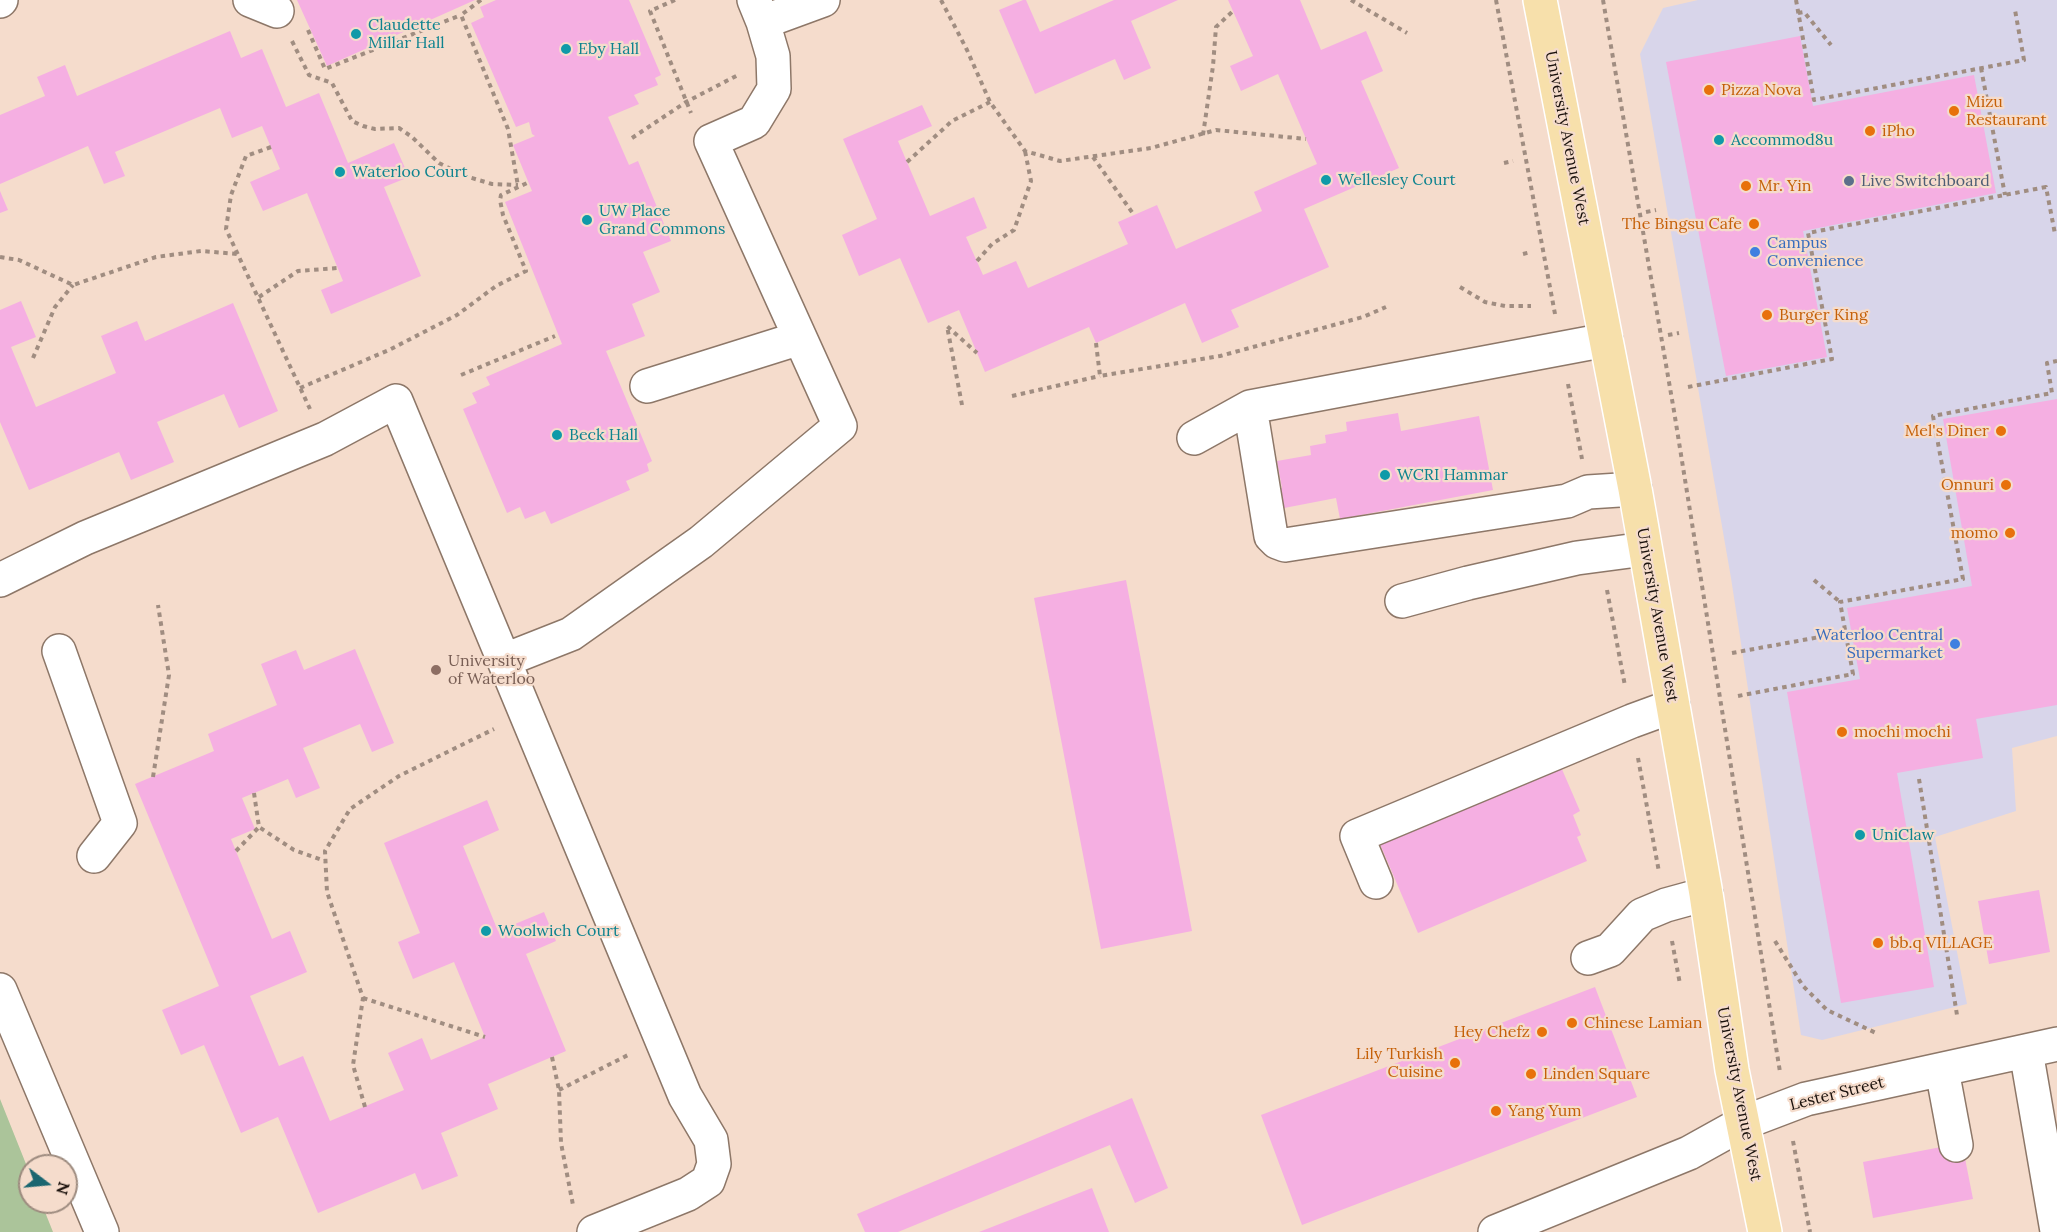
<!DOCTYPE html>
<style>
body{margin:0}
#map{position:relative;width:2057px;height:1232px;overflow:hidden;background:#f5dccc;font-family:Lora,serif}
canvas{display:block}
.north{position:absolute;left:18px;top:1154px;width:60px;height:60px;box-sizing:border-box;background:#f5dccc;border:2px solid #9d8b7f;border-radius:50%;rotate:106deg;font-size:16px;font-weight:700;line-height:24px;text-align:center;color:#1a110c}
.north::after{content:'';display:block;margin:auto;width:21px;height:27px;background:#1a6670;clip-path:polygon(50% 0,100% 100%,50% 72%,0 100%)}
</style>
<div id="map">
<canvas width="2057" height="1232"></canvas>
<div class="north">N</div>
</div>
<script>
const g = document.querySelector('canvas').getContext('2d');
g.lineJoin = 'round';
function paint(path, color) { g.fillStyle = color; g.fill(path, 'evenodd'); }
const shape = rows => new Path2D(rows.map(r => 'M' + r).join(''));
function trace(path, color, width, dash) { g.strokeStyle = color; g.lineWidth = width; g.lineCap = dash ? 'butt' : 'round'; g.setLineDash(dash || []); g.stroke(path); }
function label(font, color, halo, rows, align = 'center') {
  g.font = font + ' Lora,serif'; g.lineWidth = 4.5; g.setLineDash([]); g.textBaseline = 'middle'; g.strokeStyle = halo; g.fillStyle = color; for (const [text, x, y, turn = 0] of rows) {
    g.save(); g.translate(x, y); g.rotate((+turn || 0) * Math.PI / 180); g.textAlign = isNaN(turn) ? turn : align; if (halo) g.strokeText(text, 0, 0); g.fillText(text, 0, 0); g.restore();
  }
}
paint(shape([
 [1698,0,2057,0,2057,736,2012,748,2016,811,1935,837,1967,1004,1822,1040,1801,1035,1731,578,1640,54,1663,8]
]), '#d8d5ea');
paint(shape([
 [0,1099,30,1174,30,1202,41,1202,53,1232,0,1232]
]), '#abc49a');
paint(shape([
 [297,0,475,0,327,66],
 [496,0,629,0,661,75,655,78,658,85,634,95,639,104,608,117,629,165,638,161,671,241,643,252,660,292,632,304,645,336,606,351,652,461,647,464,649,471,626,481,630,490,551,524,545,511,525,519,520,507,507,513,463,409,477,403,472,393,490,385,486,377,562,344,505,202,532,191,513,145,535,136,532,134,529,122,516,127,471,23,484,17,480,7],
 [1023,0,1026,0,1040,32,1114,0,1178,0,1131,21,1151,68,1124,80,1115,59,1035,94,999,10],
 [1228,0,1300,0,1321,50,1366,31,1383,71,1361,81,1399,168,1304,209,1329,267,1231,310,1239,327,1202,343,1185,303,1096,343,1089,327,985,372,959,310,928,323,900,258,859,276,842,235,877,219,843,139,922,105,932,126,898,141,930,216,974,197,987,228,966,237,983,275,1016,261,1028,288,1128,244,1118,222,1157,205,1176,249,1262,211,1254,192,1317,164,1278,74,1241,91,1230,66,1253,56],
 [230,31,241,58,262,49,286,107,319,93,348,163,394,143,409,177,384,187,421,276,331,314,321,290,343,281,307,193,263,211,250,182,280,169,262,126,232,138,220,108,115,152,125,176,104,184,88,146,0,184,0,115,45,96,37,77,65,65,77,96],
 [1800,36,1813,106,1974,75,1996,193,1803,231,1827,357,1726,376,1666,62],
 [0,191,8,210,0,213],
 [21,301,36,337,11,347,36,407,116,373,101,336,137,321,145,341,233,303,278,411,239,428,224,394,157,422,174,462,131,480,119,452,29,490,0,422,0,310],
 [2057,399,2057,705,1976,719,1983,758,1897,773,1934,987,1841,1003,1787,692,1860,679,1847,608,1972,586,1943,419],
 [1398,413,1401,431,1479,416,1493,490,1340,519,1336,498,1279,509,1275,489,1282,488,1277,461,1311,455,1310,446,1326,443,1325,435,1347,431,1346,422],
 [1126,580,1192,931,1101,949,1034,598],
 [355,649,394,743,372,752,360,724,303,748,320,788,296,798,288,779,242,798,255,829,231,839,272,939,290,931,307,972,250,996,279,1066,303,1056,330,1121,404,1090,388,1053,422,1038,431,1060,485,1037,454,962,413,979,398,942,420,933,384,843,487,800,499,830,463,846,498,931,544,912,556,941,526,954,566,1051,488,1084,498,1109,441,1133,458,1176,422,1190,415,1173,318,1213,278,1117,241,1133,204,1045,181,1055,162,1010,219,986,135,784,214,751,208,734,277,705,261,664,296,650,304,670],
 [1561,767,1580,811,1573,815,1581,835,1577,837,1587,861,1418,933,1380,844],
 [2039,890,2050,952,1989,964,1978,901],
 [1595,987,1637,1097,1302,1225,1261,1115],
 [1132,1098,1168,1188,1135,1203,1110,1145,898,1232,865,1232,857,1214],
 [1962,1143,1973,1199,1873,1218,1863,1162],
 [1092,1188,1109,1232,979,1232]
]), '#f5afe2');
const minor = shape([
 [250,0,277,11],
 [754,0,763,22,823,0],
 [0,1,1,0],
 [647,386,800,338],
 [1250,407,1271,536,1277,542,1285,545,1567,501,1588,492,1635,489],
 [1194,438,1250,407,1606,340],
 [0,580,85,538,325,439,396,401,685,1096,711,1140,714,1164,708,1181,688,1194,594,1232],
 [1402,601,1468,583,1577,558,1645,549],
 [59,651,120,823,94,856],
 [505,660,571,634,701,542,840,426,711,141,754,122,774,89,773,56,763,22],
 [1376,882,1357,836,1632,721,1673,706],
 [1588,958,1610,950,1642,915,1666,905,1706,894],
 [0,990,102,1232],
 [2026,1051,2057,1231],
 [1942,1070,1956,1145],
 [1495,1232,1689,1153,1743,1123,1806,1099,2057,1044]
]);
const major = shape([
 [1540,0,1635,489,1706,894,1732,1070,1765,1232]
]);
trace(minor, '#8d7768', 36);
trace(major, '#fff', 36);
trace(shape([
 [481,0,461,15,508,129,518,186],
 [675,0,650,11,691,113],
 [941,0,967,50,990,102,1025,151,1060,161,1151,148,1216,130,1306,139],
 [1351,0,1407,33],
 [1496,0,1555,314],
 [1603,0,1674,411,1780,1072],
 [1796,0,1814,100,2024,60,2015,10],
 [1798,13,1804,12,1831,45],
 [308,30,325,69,461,15],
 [292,41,309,75,332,83,352,121,363,126,375,129,399,128,412,137,439,163,465,176,492,184,518,185],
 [1981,68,2005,195],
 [1203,135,1213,66,1216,27,1233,11],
 [632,138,686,102,738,75],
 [271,147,246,156,231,195,226,229,310,409],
 [1093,157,1134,215],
 [907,162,952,121,990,102],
 [1504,163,1513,161],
 [1646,212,1656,210],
 [1523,254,1531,252],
 [0,257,19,260,73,285,156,257,201,251,238,254],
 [977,261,992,244,1014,230,1031,181,1025,151],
 [1460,287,1485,302,1505,306,1531,306],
 [259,297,298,271,338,268],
 [1668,335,1679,333],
 [1096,343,1100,376,1220,356,1363,317,1386,307],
 [33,358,55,307,73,285],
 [461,375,555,336],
 [1568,384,1582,459],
 [1688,387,1832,359,1808,233,2046,187,2055,234],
 [300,388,389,350,457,315,496,286,526,271,503,215,500,200,501,195,527,183],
 [1012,396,1100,376],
 [962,405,947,326,977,353],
 [1814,580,1840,602],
 [1607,590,1625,686],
 [1732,653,1825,636],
 [1738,696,1853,674,1840,602,1963,579,1933,416,2052,393,2047,363,2057,361],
 [1638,758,1659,872],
 [153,777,169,675,158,605],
 [1919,779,1957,1015],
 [254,793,259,827,294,850,325,861],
 [236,851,259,827],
 [1672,941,1680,984],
 [1775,941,1803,986,1827,1010,1876,1033],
 [363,998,485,1037],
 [552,1057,559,1090,561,1143,573,1205],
 [559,1090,630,1054],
 [365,1107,353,1065,363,998,327,892,325,851,350,809,399,776,494,729],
 [1793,1141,1810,1232]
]), '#a08d81', 4, [4.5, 4.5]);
trace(minor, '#fff', 33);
trace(major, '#f7e0ab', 33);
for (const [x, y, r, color] of [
 [356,34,6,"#0f9aa8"],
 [566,49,6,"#0f9aa8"],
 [1709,90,6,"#e8710a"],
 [1954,111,6,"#e8710a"],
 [1870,131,6,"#e8710a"],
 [1719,140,6,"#0f9aa8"],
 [340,172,6,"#0f9aa8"],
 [1326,180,6,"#0f9aa8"],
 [1849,181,6,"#5c6f8a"],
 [1746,186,6,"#e8710a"],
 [587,220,6,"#0f9aa8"],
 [1754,224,6,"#e8710a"],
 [1755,252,6,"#3f7fe0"],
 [1767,315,6,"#e8710a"],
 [2001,431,6,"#e8710a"],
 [557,435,6,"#0f9aa8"],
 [1385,475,6,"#0f9aa8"],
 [2006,485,6,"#e8710a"],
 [2010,533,6,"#e8710a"],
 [1955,644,6,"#3f7fe0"],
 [436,670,6,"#8d6e63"],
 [1842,732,6,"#e8710a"],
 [1860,835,6,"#0f9aa8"],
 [486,931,6,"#0f9aa8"],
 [1878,943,6,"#e8710a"],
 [1572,1023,6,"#e8710a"],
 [1542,1032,6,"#e8710a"],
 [1455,1063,6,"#e8710a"],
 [1531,1074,6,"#e8710a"],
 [1496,1111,6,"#e8710a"]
]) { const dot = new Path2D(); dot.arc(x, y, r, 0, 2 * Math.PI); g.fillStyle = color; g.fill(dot); trace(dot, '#f5dccc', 2); }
label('16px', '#0d838f', '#f5dccc', [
 ["Claudette",368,25],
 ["Millar Hall",368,43],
 ["Eby Hall",578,49],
 ["Accommod8u",1731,140],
 ["Waterloo Court",352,172],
 ["Wellesley Court",1338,180],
 ["UW Place",599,211],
 ["Grand Commons",599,229],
 ["Beck Hall",569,435],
 ["WCRI Hammar",1397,475],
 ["UniClaw",1872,835],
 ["Woolwich Court",498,931]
], 'left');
label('16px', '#c56008', '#f5dccc', [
 ["Pizza Nova",1721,90],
 ["Mizu",1966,102],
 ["Restaurant",1966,120],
 ["iPho",1882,131],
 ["Mr. Yin",1758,186],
 ["The Bingsu Cafe",1742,224,"right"],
 ["Burger King",1779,315],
 ["Mel's Diner",1989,431,"right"],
 ["Onnuri",1994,485,"right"],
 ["momo",1998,533,"right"],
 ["mochi mochi",1854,732],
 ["bb.q VILLAGE",1890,943],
 ["Chinese Lamian",1584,1023],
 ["Hey Chefz",1530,1032,"right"],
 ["Lily Turkish",1443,1054,"right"],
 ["Cuisine",1443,1072,"right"],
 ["Linden Square",1543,1074],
 ["Yang Yum",1508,1111]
], 'left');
label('16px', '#1a110c', '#f5dccc', [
 ["University Avenue West",1567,138,79],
 ["University Avenue West",1657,615,80],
 ["University Avenue West",1739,1094,79],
 ["Lester Street",1837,1094,-14]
]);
label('16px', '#4e5e75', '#f5dccc', [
 ["Live Switchboard",1861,181]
], 'left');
label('16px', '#366cbe', '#f5dccc', [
 ["Campus",1767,243],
 ["Convenience",1767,261],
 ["Waterloo Central",1943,635,"right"],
 ["Supermarket",1943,653,"right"]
], 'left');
label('16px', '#785e54', '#f5dccc', [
 ["University",448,661],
 ["of Waterloo",448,679]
], 'left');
</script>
